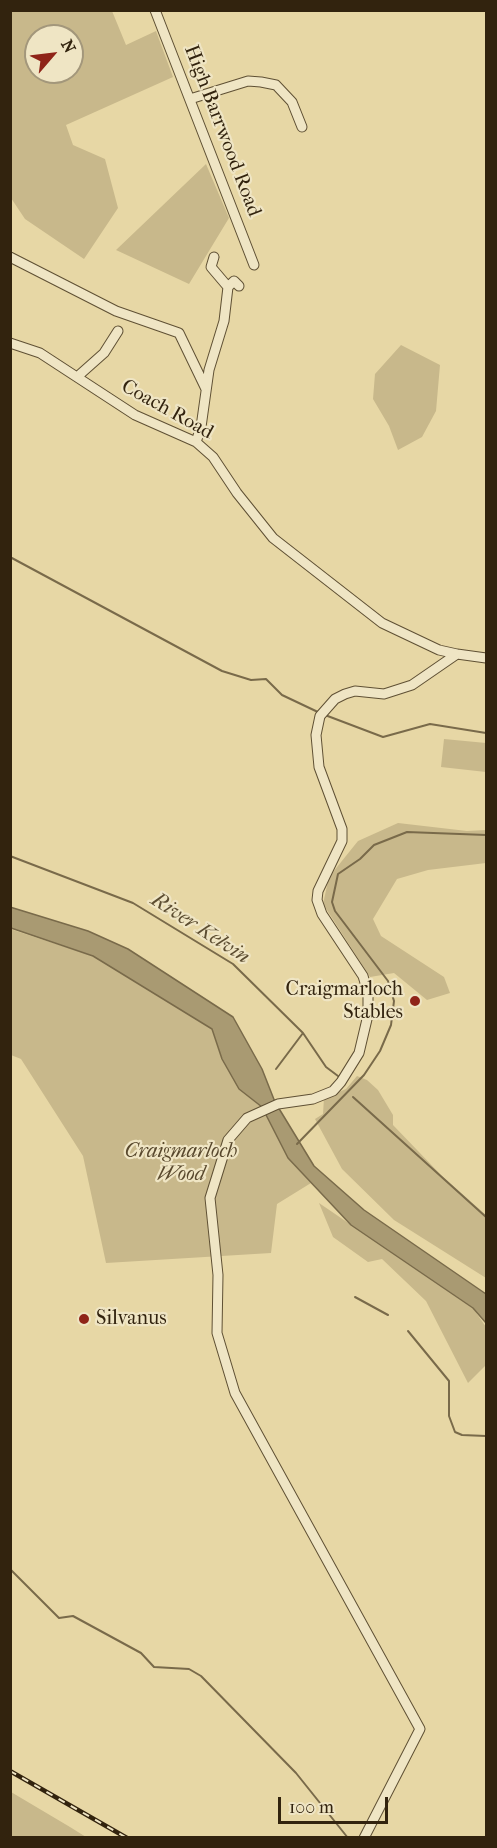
<!DOCTYPE html>
<style>
body{margin:0}
#map{position:relative;width:497px;height:1848px;overflow:hidden;background:#e7d7a5;font-family:"IM FELL French Canon",serif}
canvas{display:block}
.frame{position:absolute;inset:0;border:12px solid #32230e;pointer-events:none}
.north{position:absolute;left:24px;top:24px;width:60px;height:60px;box-sizing:border-box;background:#efe5c4;border:2px solid #a3977b;border-radius:50%;rotate:62deg;font-size:16px;font-weight:700;line-height:24px;text-align:center;color:#32230e}
.north::after{content:'';display:block;margin:auto;width:21px;height:27px;background:#8f2418;clip-path:polygon(50% 0,100% 100%,50% 72%,0 100%)}
.scale{position:absolute;left:278px;top:1797px;width:110px;height:27px;box-sizing:border-box;border:3px solid #32230e;border-top:0;padding-left:8px;font-size:18px;line-height:21px;white-space:nowrap;color:#32230e;-webkit-text-stroke:4px #efe5c4;paint-order:stroke}
</style>
<div id="map">
<canvas width="497" height="1848"></canvas>
<div class="frame"></div>
<div class="north">N</div>
<div class="scale">100 m</div>
</div>
<script>
const g = document.querySelector('canvas').getContext('2d');
g.lineJoin = 'round';
function paint(path, color) { g.fillStyle = color; g.fill(path, 'evenodd'); }
const shape = rows => new Path2D(rows.map(r => 'M' + r).join(''));
function trace(path, color, width, dash) { g.strokeStyle = color; g.lineWidth = width; g.lineCap = dash ? 'butt' : 'round'; g.setLineDash(dash || []); g.stroke(path); }
function label(font, color, halo, rows, align = 'center') {
  g.font = font + ' "IM FELL French Canon",serif'; g.lineWidth = 4.5; g.setLineDash([]); g.textBaseline = 'middle'; g.strokeStyle = halo; g.fillStyle = color; for (const [text, x, y, turn = 0] of rows) {
    g.save(); g.translate(x, y); g.rotate((+turn || 0) * Math.PI / 180); g.textAlign = isNaN(turn) ? turn : align; if (halo) g.strokeText(text, 0, 0); g.fillText(text, 0, 0); g.restore();
  }
}
paint(shape([
 [10,11,112,11,126,45,156,31,173,77,66,125,73,145,105,159,118,208,84,259,25,219,11,198],
 [36,36,72,36,72,72,36,72],
 [206,164,229,218,189,284,116,250],
 [401,345,440,365,436,411,422,437,398,450,389,426,373,399,375,374],
 [444,739,486,743,486,772,441,767],
 [398,823,467,831,486,830,486,863,428,870,397,879,373,919,381,936,444,977,450,993,427,1000,394,973,370,977,323,904,329,877,358,841],
 [10,929,93,956,212,1029,222,1059,262,1107,288,1158,311,1183,277,1204,271,1253,106,1263,83,1156,21,1059,11,1055],
 [357,1076,367,1080,378,1090,393,1115,393,1125,442,1176,486,1215,486,1278,394,1220,342,1169,315,1119,323,1114,324,1098,346,1089],
 [319,1203,473,1308,486,1327,486,1365,468,1383,426,1301,382,1259,368,1262,333,1237],
 [11,1792,70,1827,86,1837,11,1837]
]), '#c8b88b');
const water = shape([
 [10,907,88,931,128,949,233,1017,262,1069,275,1102,314,1166,364,1210,486,1294,486,1323,473,1308,351,1225,288,1158,262,1107,239,1089,222,1059,212,1029,93,956,11,928,10,907]
]);
paint(water, '#a99a72');
trace(water, '#796a4a', 1.5);
trace(shape([
 [10,557,222,671,251,680,266,679,282,695,320,713],
 [325,715,383,737,430,724,486,733],
 [10,856,133,903,233,964,303,1033,326,1067,338,1076],
 [276,1069,303,1033],
 [353,1097,486,1217],
 [297,1144,364,1075,380,1051,391,1025,394,1001,388,981,335,911,332,902,338,874,360,859,374,845,407,832,486,835],
 [355,1297,388,1315],
 [408,1331,449,1381,449,1416,455,1432,462,1435,486,1436],
 [10,1569,59,1618,73,1616,141,1653,154,1667,189,1669,201,1676,296,1773,348,1838]
]), '#796a4a', 2);
const minor = shape([
 [155,10,254,265],
 [190,99,248,81,261,82,276,85,292,102,302,127],
 [10,257,116,311,179,333,206,389],
 [214,257,211,267,228,287],
 [10,343,40,353,135,415,196,442,213,457,237,493,273,538,382,623,439,650,457,654],
 [77,377,104,353,118,331],
 [196,442,201,427,209,370,224,321,228,287,234,281,239,286],
 [364,1838,420,1729,235,1393,217,1333,218,1275,210,1198,228,1140,247,1118,278,1104,313,1099,333,1091,341,1082,359,1053,368,1015,368,993,363,976,322,914,317,900,318,891,342,841,342,829,319,767,316,735,320,716,335,699,345,694,355,691,384,694,412,685,457,654,486,658]
]);
trace(minor, '#5f5034', 11);
trace(minor, '#efe5c4', 9);
const rail = shape([
 [10,1771,127,1838]
]);
trace(rail, '#32230e', 4.5);
trace(rail, '#efe5c4', 2, [7]);
for (const [x, y, r, color] of [
 [415,1001,6,"#8f2418"],
 [84,1319,6,"#8f2418"]
]) { const dot = new Path2D(); dot.arc(x, y, r, 0, 2 * Math.PI); g.fillStyle = color; g.fill(dot); trace(dot, '#efe5c4', 2); }
label('20px', '#32230e', '#efe5c4', [
 ["High Barrwood Road",222,131,69],
 ["Coach Road",167,410,29]
]);
label('20px', '#32230e', '#efe5c4', [
 ["Craigmarloch",403,990],
 ["Stables",403,1013],
 ["Silvanus",96,1319,"left"]
], 'right');
label('italic 20px', '#58482d', '#efe5c4', [
 ["Craigmarloch",181,1152],
 ["Wood",181,1175]
]);
label('italic 21px', '#5c4d31', '#efe5c4', [
 ["River Kelvin",200,929,33]
]);
</script>
